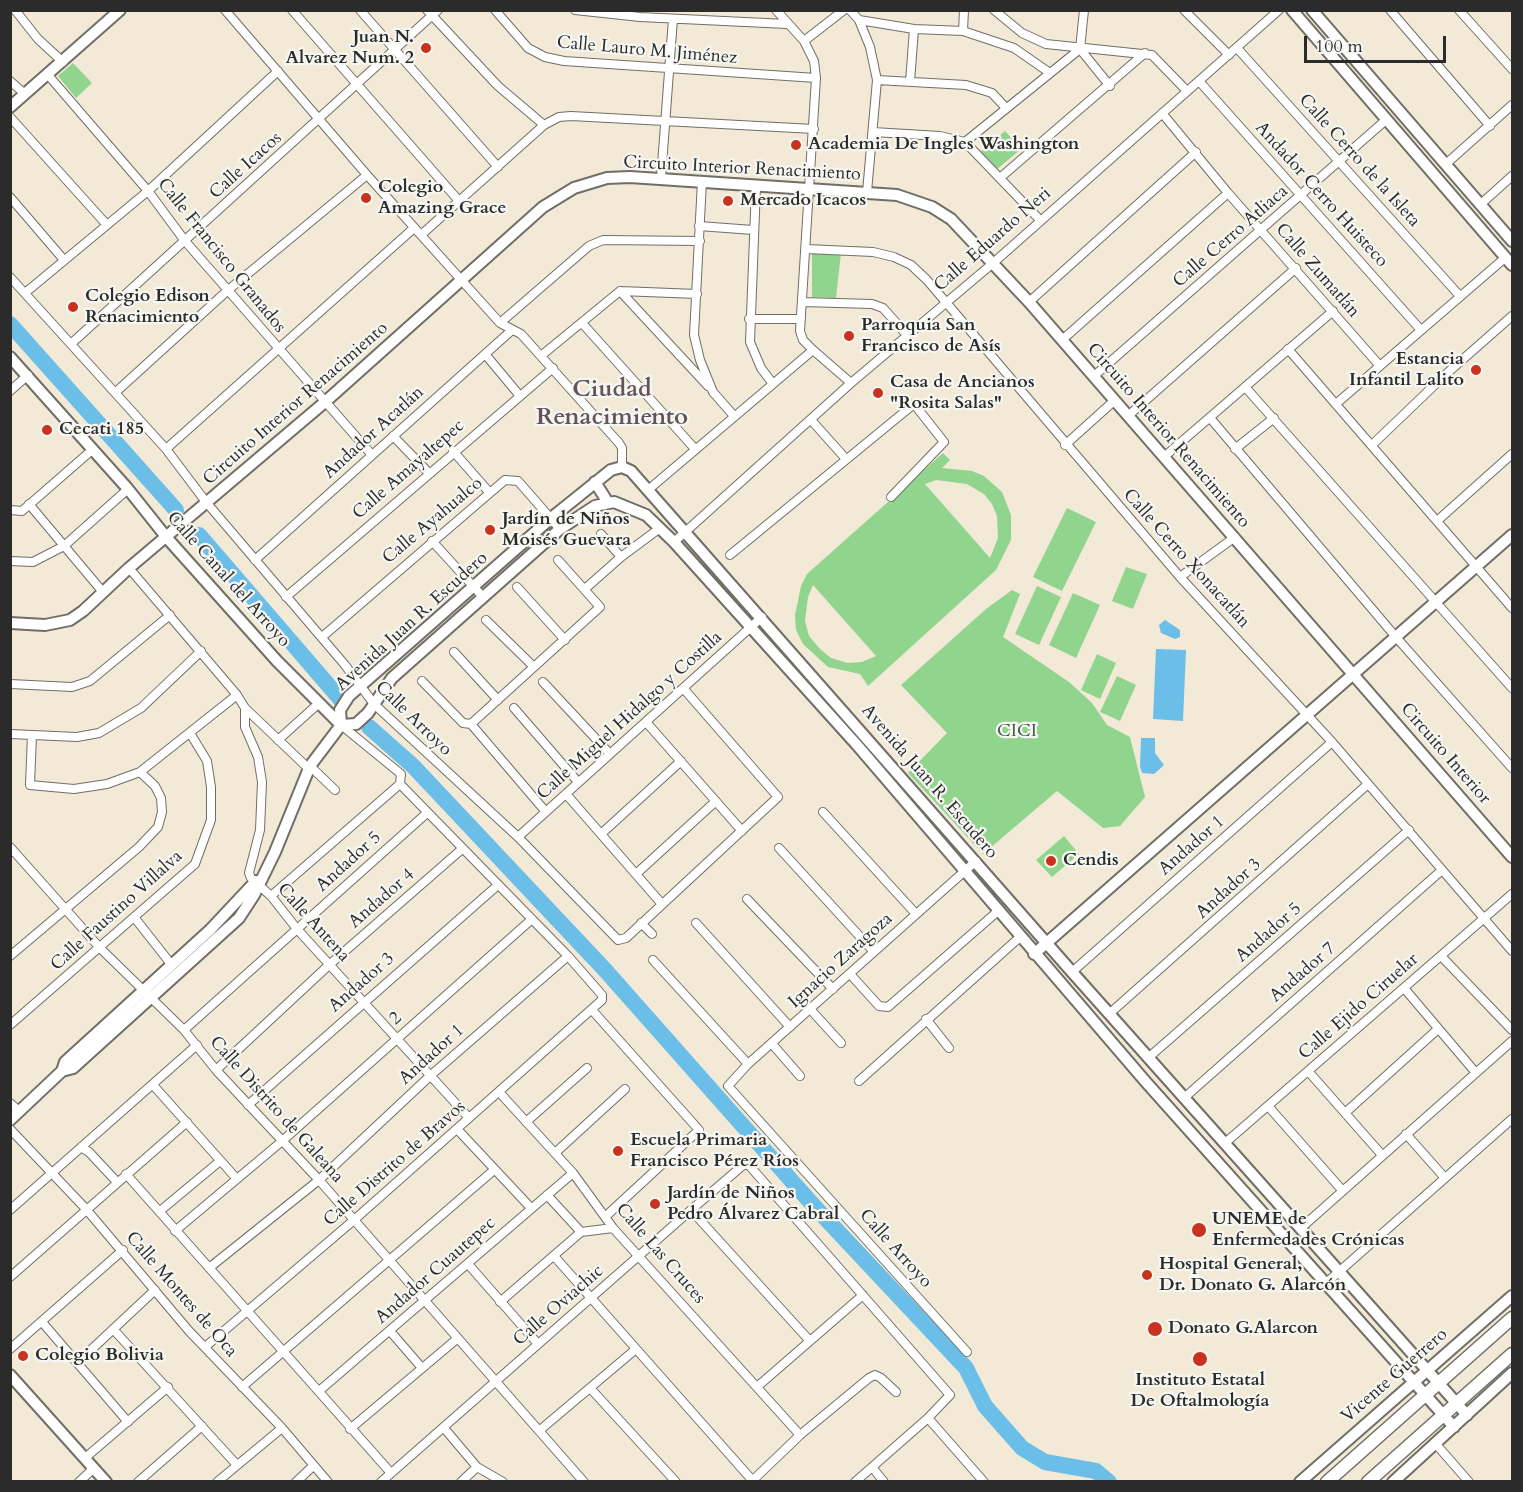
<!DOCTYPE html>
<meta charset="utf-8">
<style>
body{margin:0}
#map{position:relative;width:1523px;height:1492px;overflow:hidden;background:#f2ead7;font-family:Cardo,serif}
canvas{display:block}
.frame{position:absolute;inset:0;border:12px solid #2b2b2b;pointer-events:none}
.scale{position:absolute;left:1304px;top:36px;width:142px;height:27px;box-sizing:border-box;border:3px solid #2b2b2b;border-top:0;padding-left:8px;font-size:18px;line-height:21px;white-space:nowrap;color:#2b2b2b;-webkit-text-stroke:4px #f6f6f2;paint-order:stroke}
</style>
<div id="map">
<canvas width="1523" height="1492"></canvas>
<div class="frame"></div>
<div class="scale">100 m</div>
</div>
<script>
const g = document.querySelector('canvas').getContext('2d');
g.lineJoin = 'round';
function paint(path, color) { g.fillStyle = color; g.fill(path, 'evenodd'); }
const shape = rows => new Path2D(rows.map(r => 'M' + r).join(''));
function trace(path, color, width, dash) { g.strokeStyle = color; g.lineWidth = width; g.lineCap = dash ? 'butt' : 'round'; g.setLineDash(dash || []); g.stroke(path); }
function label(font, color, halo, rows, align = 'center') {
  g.font = font + ' Cardo,serif'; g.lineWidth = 4.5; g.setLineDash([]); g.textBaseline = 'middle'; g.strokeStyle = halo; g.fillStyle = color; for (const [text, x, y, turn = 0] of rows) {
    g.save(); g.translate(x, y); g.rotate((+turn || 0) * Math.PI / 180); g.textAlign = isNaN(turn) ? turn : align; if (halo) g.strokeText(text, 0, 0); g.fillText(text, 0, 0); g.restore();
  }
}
paint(shape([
 [73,63,92,83,76,98,58,76],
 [1005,131,1021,149,996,170,980,152],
 [812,252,841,253,836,298,812,297],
 [943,453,950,460,942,468,972,471,984,476,1002,492,1011,515,1011,540,996,570,868,686,860,674,828,667,803,644,796,630,795,615,801,586,807,574],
 [936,480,967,484,984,494,992,504,997,516,998,538,990,558,925,484],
 [813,585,876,656,862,662,848,663,831,658,820,649,809,636,805,621,808,597],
 [1067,508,1096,522,1062,591,1033,577],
 [1126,567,1147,574,1133,609,1112,601],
 [1037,586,1061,597,1039,645,1015,634],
 [1012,590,1020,594,1003,637,1069,682,1092,703,1107,725,1130,737,1145,797,1120,826,1103,828,1057,791,983,854,908,773,947,733,901,685,986,609],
 [1073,593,1100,605,1076,658,1049,645],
 [1097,654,1116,663,1100,699,1081,690],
 [1117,676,1136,685,1120,721,1100,712],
 [1064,836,1079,854,1052,877,1036,860]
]), '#90d48d');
paint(shape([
 [1165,620,1180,630,1180,637,1175,639,1161,633,1159,625],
 [1156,649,1186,650,1183,721,1153,719],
 [1141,738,1155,738,1155,753,1164,765,1154,774,1142,773,1140,767]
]), '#6bbee7');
trace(shape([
 [10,324,176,510],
 [199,535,342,701],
 [369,727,413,766,606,971,813,1205,966,1368,985,1406,1022,1448,1045,1462,1096,1471,1109,1482]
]), '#6bbee7', 16);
const street = shape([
 [15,10,38,39,63,62],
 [225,10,367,175,500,323,521,334,619,443,622,448,622,467],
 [292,10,459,201],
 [360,10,498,167],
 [427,10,498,86,544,125],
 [495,10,528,48,545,57,564,61,816,78],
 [575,10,640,17,787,24],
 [776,10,804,41,814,61,816,78,800,331,803,340,813,350,851,383],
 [850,10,859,20,870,47,877,80,867,192],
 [994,10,1022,33,1046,44,1152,55,1187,91],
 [1184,10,1229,55],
 [1390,10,1490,126],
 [1459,10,1512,69],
 [859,20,914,29,963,31,1014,48,1050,73],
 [963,31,964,10],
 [804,41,844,10],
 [1237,48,1459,295],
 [1080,49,1110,86],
 [48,75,148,191,185,241,372,455],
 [877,80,966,85,992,93,1006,108],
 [10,81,25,94],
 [1199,81,1420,329],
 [910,82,914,29],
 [1162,113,1228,193,1380,366],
 [10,117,107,225],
 [873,132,940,136,965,142,1040,220],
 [965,142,1080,49,1084,10],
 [1447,163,1512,105],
 [1001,177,1145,53],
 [661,178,673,19],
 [702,181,694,335,700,360,713,392,734,416],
 [756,186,750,342,761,368,773,384],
 [10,197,64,260],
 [1482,203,1512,176],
 [699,226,753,230],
 [421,235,544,125,559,117,571,116,814,129],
 [806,249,873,252,894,257,911,265,927,280,1180,577,1332,742,1512,951],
 [10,277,166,449,206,502,345,665,374,704,518,837,618,940,626,938,778,797,683,688],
 [620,291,708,386],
 [25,293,148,191,278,71],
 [803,302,872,304,883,308,907,335],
 [1029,302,1196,152],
 [749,319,801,319],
 [500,323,589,246,603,240,700,241],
 [582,323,695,449],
 [1062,340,1228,193],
 [73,342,438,10],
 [1288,349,1512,608],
 [485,354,520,396],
 [542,355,620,291,697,294],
 [1094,376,1387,119],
 [1246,388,1512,688],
 [10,391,28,375],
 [117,391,227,291,367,175],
 [1337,403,1506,257],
 [1129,415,1296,268],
 [1211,419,1395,636,1512,768],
 [812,421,846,459],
 [393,436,429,473],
 [1065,445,1115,400],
 [1372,445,1445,375,1512,316],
 [166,449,414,228],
 [1235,449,1274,418],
 [453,451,489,492],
 [1165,456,1333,311],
 [648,490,813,350],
 [29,504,102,591],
 [10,510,22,511,92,450],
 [1437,521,1512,454],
 [601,534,621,557],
 [432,541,483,597],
 [674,542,851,383,992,264,1279,10],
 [730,555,914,404,944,442,891,497],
 [255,560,512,330],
 [10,561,33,562,64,546,128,489],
 [129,568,237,695,245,708,309,769],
 [1180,577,1235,537],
 [517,587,565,640],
 [586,588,621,557,660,528],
 [286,597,553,368],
 [486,620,534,667],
 [322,637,505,480,518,481,560,529],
 [454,652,498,700],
 [422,681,463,723,471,724,600,607,558,560],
 [543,682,610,754],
 [10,684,72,687,90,681,170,615],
 [245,708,245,727,258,757,262,782,260,830,249,873,251,878,271,896,297,929,469,1118],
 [514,708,578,782],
 [646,722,742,831],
 [471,724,546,812],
 [10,734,77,737,99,733,141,708,201,651],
 [32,735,30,785,74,789,107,784,140,772,237,695],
 [278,740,318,704],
 [310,766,335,790],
 [566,794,661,903],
 [823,812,916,914],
 [601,834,681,761],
 [518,837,762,617],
 [10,847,100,948,184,1030,216,1070,319,1180,584,1482],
 [779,848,874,952],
 [636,874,716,801],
 [271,896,400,784],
 [747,899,833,989],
 [134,917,171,964],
 [641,923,652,934],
 [696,923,790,1027],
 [10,956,139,847,158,827,162,812,161,798,155,786,140,772],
 [1441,956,1512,1030],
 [653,960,748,1064],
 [1072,972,1332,742],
 [850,974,879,1006,888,1007,998,911],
 [1404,988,1476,1073],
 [810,1009,841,1043],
 [592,1010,699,1130,606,1216],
 [1109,1014,1368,784],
 [926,1019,949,1048],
 [10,1025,195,864,211,820,211,787,207,761,190,733],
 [184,1030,427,813],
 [773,1045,800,1076],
 [1148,1058,1409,830],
 [216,1070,329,965,462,849],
 [1308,1071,1382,1155],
 [859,1081,1020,937],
 [153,1085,236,1178],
 [499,1092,573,1173,613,1228,800,1435],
 [1184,1098,1442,870],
 [10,1103,18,1110],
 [248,1105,498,885],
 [1268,1106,1342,1190],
 [1345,1113,1438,1029],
 [526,1122,587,1068],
 [10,1129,86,1209,189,1331,282,1428,328,1482],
 [457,1129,531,1208],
 [1406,1134,1445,1178],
 [1225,1143,1512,894],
 [81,1147,89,1152,117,1182],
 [555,1153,625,1089],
 [126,1174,391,1473],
 [547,1195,581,1232],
 [10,1210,197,1045],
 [691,1210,809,1340],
 [160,1211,220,1161],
 [1301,1228,1512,1041],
 [175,1231,281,1142,532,919],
 [554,1256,752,1480],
 [468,1264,538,1344],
 [209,1268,319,1180,430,1076,568,956],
 [10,1277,187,1122],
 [1325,1284,1512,1119],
 [500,1302,581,1232,613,1228],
 [42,1322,128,1422],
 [113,1329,237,1465],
 [390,1331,422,1368],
 [205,1347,354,1220,602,1000,602,995,568,956,400,784,401,774,341,725],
 [10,1349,123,1250],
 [967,1352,728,1086,748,1064,976,861],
 [77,1363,155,1290],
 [758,1386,863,1295],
 [242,1387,494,1170],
 [591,1389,676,1482],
 [319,1391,573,1173],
 [928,1418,984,1482],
 [444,1428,477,1467,503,1482],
 [350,1429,458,1338],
 [540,1430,636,1349],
 [1435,1443,1469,1482],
 [85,1458,168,1387],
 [872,1467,884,1482],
 [79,1482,94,1468],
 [138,1482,202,1426],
 [217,1482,282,1428],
 [296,1482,313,1466],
 [381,1482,691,1210,742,1166,748,1164,950,1395,928,1418,855,1482],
 [461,1482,477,1467],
 [751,1482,800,1435,869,1378,875,1375,881,1378,896,1392]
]);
const secondary = shape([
 [1292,10,1512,265],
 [1312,10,1512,241],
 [10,107,120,10],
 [10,357,128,489,167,538,277,661,341,725],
 [595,482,607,501],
 [10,623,45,625,70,620,83,611,129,568,325,402,543,207,574,188,607,178,630,177,897,195,932,207,951,219,1029,302,1512,857],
 [341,725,340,710,349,696,550,519,611,470,622,467,631,471,1072,972,1467,1415],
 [1034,954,1512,535],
 [62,1071,65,1062,210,930,256,881],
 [10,1120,62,1071,73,1068,239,918,254,895,275,852,310,766,341,725,356,724,368,713,392,678,560,529,595,506,614,502,646,515,674,542,857,745,1145,1081,1454,1427],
 [10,1375,106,1482],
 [1300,1482,1512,1296],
 [1393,1482,1512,1373]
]);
const primary = shape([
 [1327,1482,1512,1318],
 [1368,1482,1512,1354]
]);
trace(street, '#716e67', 10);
trace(secondary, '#716e67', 14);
trace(primary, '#716e67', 15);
trace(street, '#fff', 8);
trace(secondary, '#fff', 10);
trace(primary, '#fff', 12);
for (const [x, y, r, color] of [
 [426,48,6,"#c8321e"],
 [796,145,6,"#c8321e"],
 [366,198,6,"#c8321e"],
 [728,201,6,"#c8321e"],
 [73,307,6,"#c8321e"],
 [849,336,6,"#c8321e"],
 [1476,370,6,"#c8321e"],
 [878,393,6,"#c8321e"],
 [47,430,6,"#c8321e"],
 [490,530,6,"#c8321e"],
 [1051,861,6,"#c8321e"],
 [618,1151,6,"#c8321e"],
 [655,1204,6,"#c8321e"],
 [1199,1230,8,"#c8321e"],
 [1147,1275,6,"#c8321e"],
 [1155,1329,8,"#c8321e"],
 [23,1356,6,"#c8321e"],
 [1200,1359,8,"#c8321e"]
]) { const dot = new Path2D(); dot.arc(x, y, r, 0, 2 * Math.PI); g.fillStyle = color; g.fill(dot); trace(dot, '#f6f6f2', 2); }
label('bold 18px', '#2b2b2b', '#f6f6f2', [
 ["Juan N.",414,38,"right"],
 ["Alvarez Num. 2",414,59,"right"],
 ["Academia De Ingles Washington",808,145],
 ["Colegio",378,188],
 ["Amazing Grace",378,209],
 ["Mercado Icacos",740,201],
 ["Colegio Edison",85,297],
 ["Renacimiento",85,318],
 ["Parroquia San",861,326],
 ["Francisco de Asís",861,347],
 ["Estancia",1464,360,"right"],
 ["Infantil Lalito",1464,381,"right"],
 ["Casa de Ancianos",890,383],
 ["\"Rosita Salas\"",890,404],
 ["Cecati 185",59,430],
 ["Jardín de Niños",502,520],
 ["Moisés Guevara",502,541],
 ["Cendis",1063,861],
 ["Escuela Primaria",630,1141],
 ["Francisco Pérez Ríos",630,1162],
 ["Jardín de Niños",667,1194],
 ["Pedro Álvarez Cabral",667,1215],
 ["UNEME de",1212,1220],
 ["Enfermedades Crónicas",1212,1241],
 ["Hospital General,",1159,1265],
 ["Dr. Donato G. Alarcón",1159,1286],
 ["Donato G.Alarcon",1168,1329],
 ["Colegio Bolivia",35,1356],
 ["Instituto Estatal",1200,1381,"center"],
 ["De Oftalmología",1200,1402,"center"]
], 'left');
label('18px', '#2b2b2b', '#f6f6f2', [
 ["Calle Lauro M. Jiménez",647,51,5],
 ["Calle Cerro de la Isleta",1359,161,48],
 ["Calle Icacos",246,166,-42],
 ["Circuito Interior Renacimiento",742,169,3],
 ["Andador Cerro Huisteco",1321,195,48],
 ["Calle Cerro Atliaca",1231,237,-41],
 ["Calle Eduardo Neri",993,240,-41],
 ["Calle Francisco Granados",221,256,51],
 ["Calle Zumatlán",1317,271,49],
 ["Circuito Interior Renacimiento",296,404,-41],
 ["Andador Acatlán",374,433,-42],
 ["Circuito Interior Renacimiento",1168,436,49],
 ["Calle Amayaltepec",409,470,-41],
 ["Calle Ayahualco",433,521,-40],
 ["Calle Cerro Xonacatlán",1186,559,48],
 ["Calle Canal del Arroyo",228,580,48],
 ["Avenida Juan R. Escudero",412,622,-42],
 ["Calle Miguel Hidalgo y Costilla",630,716,-42],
 ["Calle Arroyo",413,719,44],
 ["Circuito Interior",1445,754,49],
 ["Avenida Juan R. Escudero",929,782,49],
 ["Andador 1",1192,846,-41],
 ["Andador 5",349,862,-42],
 ["Andador 3",1229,889,-42],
 ["Andador 4",382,899,-41],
 ["Calle Faustino Villalva",117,911,-42],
 ["Calle Antena",313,923,48],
 ["Andador 5",1269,933,-41],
 ["Ignacio Zaragoza",841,961,-42],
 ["Andador 7",1303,973,-41],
 ["Andador 3",362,983,-41],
 ["Calle Ejido Ciruelar",1359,1007,-41],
 ["2",396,1019,-41],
 ["Andador 1",432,1055,-42],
 ["Calle Distrito de Galeana",276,1110,48],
 ["Calle Distrito de Bravos",395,1164,-41],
 ["Calle Arroyo",895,1249,48],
 ["Calle Las Cruces",660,1254,49],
 ["Andador Cuautepec",436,1271,-41],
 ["Calle Montes de Oca",181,1295,49],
 ["Calle Oviachic",559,1306,-41],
 ["Vicente Guerrero",1395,1376,-41]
]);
label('18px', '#495e48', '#f6f6f2', [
 ["CICI",1017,732]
]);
label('bold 24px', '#65535c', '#f6f6f2', [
 ["Ciudad",612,390],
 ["Renacimiento",612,418]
]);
</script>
